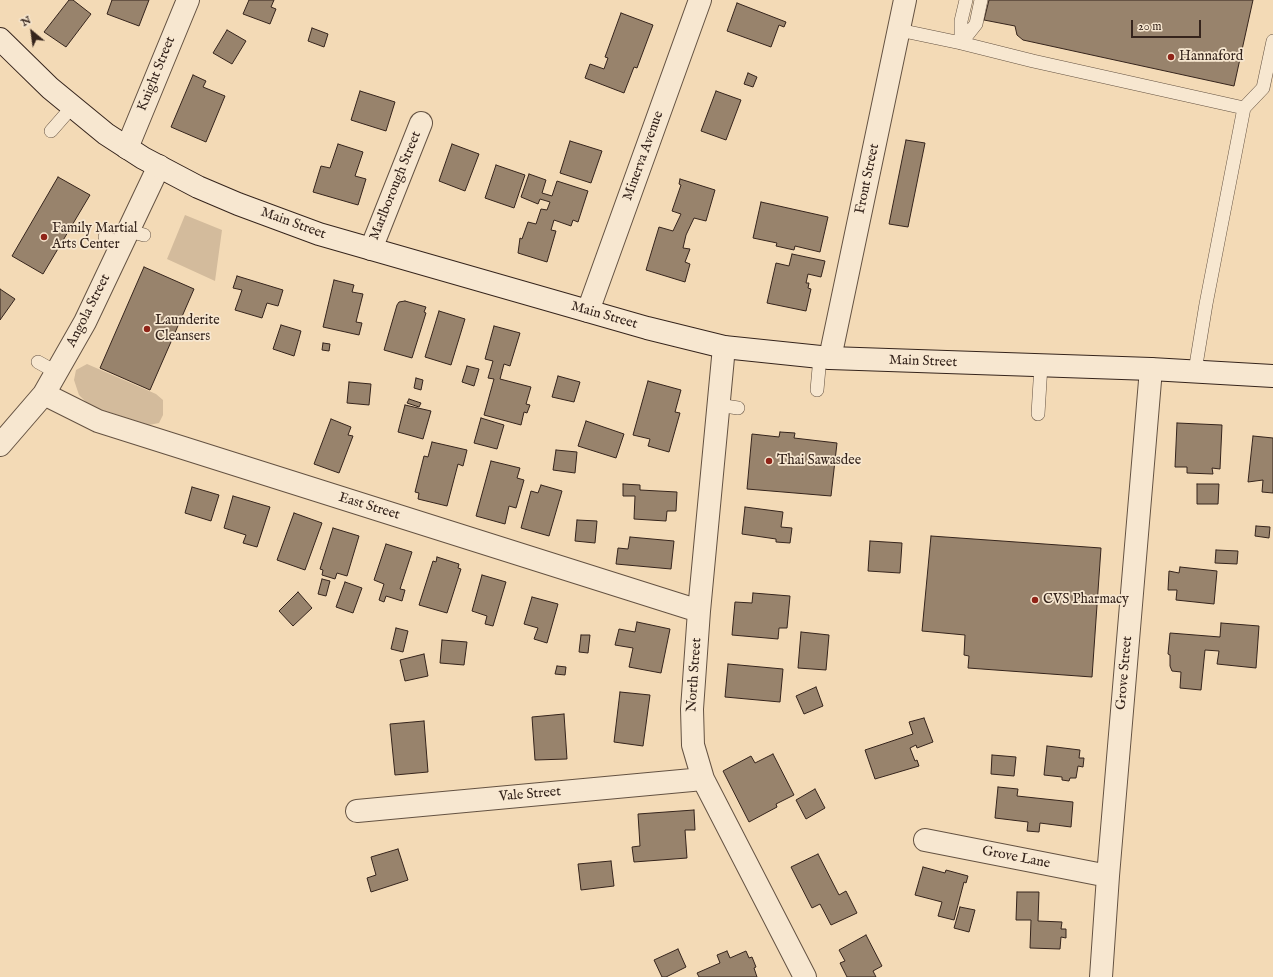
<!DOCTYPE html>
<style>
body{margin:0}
#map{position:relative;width:1273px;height:977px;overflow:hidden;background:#f3dab6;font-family:"IM FELL English",serif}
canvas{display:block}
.north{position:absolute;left:12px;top:12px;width:40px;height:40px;-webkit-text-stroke:3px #f7e7d0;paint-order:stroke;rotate:331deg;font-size:11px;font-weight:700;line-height:16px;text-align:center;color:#35241c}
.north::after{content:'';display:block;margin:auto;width:14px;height:18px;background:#35241c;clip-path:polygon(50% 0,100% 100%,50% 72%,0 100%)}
.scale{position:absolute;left:1131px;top:20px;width:70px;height:18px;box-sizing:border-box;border:2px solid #35241c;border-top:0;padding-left:5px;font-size:12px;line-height:14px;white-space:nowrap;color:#35241c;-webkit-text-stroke:3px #f7e7d0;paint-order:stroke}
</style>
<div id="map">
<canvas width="1273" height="977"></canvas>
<div class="north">N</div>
<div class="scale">20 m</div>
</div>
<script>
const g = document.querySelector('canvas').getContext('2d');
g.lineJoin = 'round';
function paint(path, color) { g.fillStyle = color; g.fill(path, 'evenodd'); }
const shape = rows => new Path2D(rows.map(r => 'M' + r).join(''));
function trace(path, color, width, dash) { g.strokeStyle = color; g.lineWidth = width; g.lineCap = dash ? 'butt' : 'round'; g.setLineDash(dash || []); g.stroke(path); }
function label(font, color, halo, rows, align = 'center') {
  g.font = font + ' "IM FELL English",serif'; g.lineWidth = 3.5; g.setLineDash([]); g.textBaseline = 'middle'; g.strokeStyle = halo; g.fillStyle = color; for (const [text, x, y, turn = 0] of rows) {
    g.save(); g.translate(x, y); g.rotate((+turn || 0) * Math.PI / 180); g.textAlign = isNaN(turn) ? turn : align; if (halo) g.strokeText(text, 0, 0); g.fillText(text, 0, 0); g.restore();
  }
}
paint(shape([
 [185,215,222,230,215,281,167,259],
 [87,364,156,394,163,400,163,415,159,423,149,425,143,423,90,406,79,395,74,380,76,370]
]), '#d3bb9c');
const building = shape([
 [69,0,73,0,91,14,66,47,44,32,69,0],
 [112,0,149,0,139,26,107,14,112,0],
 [249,0,274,0,271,7,276,9,270,24,243,14,249,0],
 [989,0,1253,0,1234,86,1023,40,1017,35,1015,26,984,20,989,0],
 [737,3,786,22,784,27,779,25,771,47,727,31,737,3],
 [621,13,653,25,637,68,634,67,624,93,585,78,590,64,604,69,608,58,605,57,621,13],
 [312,28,328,34,324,47,308,41,312,28],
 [227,30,246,41,232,64,213,53,227,30],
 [748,73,757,77,753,87,744,84,748,73],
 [193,75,206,81,203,87,225,96,206,142,171,127,193,75],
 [360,91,395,102,386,131,351,120,360,91],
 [716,91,741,100,726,140,701,131,716,91],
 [906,140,925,143,908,227,889,224,906,140],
 [570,141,602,151,591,183,560,173,570,141],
 [338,144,363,152,355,176,366,179,358,205,313,192,321,166,330,168,338,144],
 [452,144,479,154,465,191,439,181,452,144],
 [496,165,525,175,514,208,485,198,496,165],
 [529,174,546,180,542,193,552,196,557,181,588,191,578,222,573,220,571,226,554,220,551,230,556,231,547,262,518,253,520,238,522,239,528,222,536,224,541,209,547,210,550,202,540,199,538,204,521,197,529,174],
 [58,177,90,195,43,274,12,256,58,177],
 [680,179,715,190,706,221,694,218,686,235,683,248,690,249,685,262,690,264,685,282,646,270,659,227,673,231,681,214,672,211,681,185,679,184,680,179],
 [761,202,828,217,820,252,795,246,794,250,776,246,777,243,753,238,761,202],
 [792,254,825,261,821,277,808,274,806,283,809,283,808,288,811,289,806,311,767,303,776,263,789,266,792,254],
 [144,267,194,289,150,390,100,368,144,267],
 [237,276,283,290,278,306,267,303,262,318,235,310,242,290,233,288,237,276],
 [334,280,354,285,352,292,363,294,356,322,362,323,359,335,323,327,334,280],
 [0,289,15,299,0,320,0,289],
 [405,301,426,307,424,312,426,313,412,358,384,350,397,305,399,302,405,301],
 [439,311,465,319,451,365,425,357,439,311],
 [281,325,301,331,294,356,273,349,281,325],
 [494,326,520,333,510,366,504,364,500,379,531,387,526,404,530,405,527,413,524,412,521,425,484,415,494,379,488,378,493,361,485,359,494,326],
 [323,343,330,344,329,351,322,350,323,343],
 [467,366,479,369,474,386,462,382,467,366],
 [558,376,580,382,574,402,552,397,558,376],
 [416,378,423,380,421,390,414,388,416,378],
 [648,381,681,390,675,412,680,413,669,452,648,446,650,439,633,435,648,381],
 [349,382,371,384,369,405,347,403,349,382],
 [409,399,421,403,419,407,407,403,409,399],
 [405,405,431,411,423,439,398,432,405,405],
 [481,418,504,425,497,449,474,443,481,418],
 [331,419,351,427,348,435,353,436,339,473,314,464,331,419],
 [586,421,624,434,616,458,578,446,586,421],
 [1177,423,1222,425,1220,469,1212,468,1213,474,1187,473,1187,467,1175,467,1177,423],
 [780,432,795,433,794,438,837,443,831,496,747,489,752,434,779,437,780,432],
 [1253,436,1273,438,1273,493,1262,492,1263,480,1248,482,1253,436],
 [432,442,467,450,463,466,458,464,447,506,418,499,419,493,415,492,424,456,428,457,432,442],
 [556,450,577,452,575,473,553,470,556,450],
 [491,461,520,468,517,478,524,480,516,508,509,506,505,524,476,516,491,461],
 [623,484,640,485,640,490,677,492,676,511,667,511,666,521,634,519,635,496,623,496,623,484],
 [1197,484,1219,484,1218,504,1197,504,1197,484],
 [541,485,562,491,549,536,521,528,531,491,538,493,541,485],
 [192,487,219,495,211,521,185,513,192,487],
 [233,496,270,507,257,547,243,543,246,535,224,528,233,496],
 [745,507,783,512,781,527,792,528,790,543,776,542,776,539,742,534,745,507],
 [294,513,322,523,305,570,277,560,294,513],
 [577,520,597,521,595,543,575,541,577,520],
 [1256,526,1270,527,1269,538,1255,536,1256,526],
 [333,528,359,536,347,576,337,573,335,579,322,575,323,570,320,569,333,528],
 [931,536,1101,548,1092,677,968,668,969,656,964,655,965,635,922,631,931,536],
 [630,537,674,541,671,569,616,564,618,548,628,549,630,537],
 [870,541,902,543,900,573,868,571,870,541],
 [386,544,412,552,400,589,405,590,402,601,386,596,384,602,379,600,384,584,374,580,386,544],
 [1216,550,1238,551,1237,564,1215,563,1216,550],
 [437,557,459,564,458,568,461,569,447,613,419,605,433,561,436,562,437,557],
 [1180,567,1217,571,1214,604,1176,600,1177,590,1168,590,1169,571,1179,573,1180,567],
 [482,575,506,582,493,626,485,624,487,616,472,611,482,575],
 [322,579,330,581,326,596,318,594,322,579],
 [345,582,362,588,353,613,336,607,345,582],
 [298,592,312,608,293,626,279,611,298,592],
 [753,593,790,596,787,628,779,628,778,639,732,635,735,602,752,603,753,593],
 [532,597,558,604,547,643,534,639,538,628,524,624,532,597],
 [637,622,670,629,661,673,629,667,633,648,615,645,619,629,635,632,637,622],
 [1221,623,1259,626,1256,668,1217,664,1219,651,1205,650,1201,690,1180,688,1181,672,1172,671,1170,666,1170,655,1168,654,1170,633,1220,637,1221,623],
 [396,628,408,631,403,652,391,649,396,628],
 [801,632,829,635,826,670,798,668,801,632],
 [581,635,590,635,588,653,579,652,581,635],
 [442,640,467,642,464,665,440,663,442,640],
 [424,654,428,676,405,681,400,660,424,654],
 [728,664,783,669,780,702,725,697,728,664],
 [557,666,566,667,565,675,555,674,557,666],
 [816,687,823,706,804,714,796,696,816,687],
 [620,692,650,695,643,746,614,742,620,692],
 [564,714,567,759,535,760,532,717,564,714],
 [924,718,933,742,917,748,916,745,910,748,915,761,917,760,919,766,875,779,865,750,913,734,909,722,924,718],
 [424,721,428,772,395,775,390,724,424,721],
 [1047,746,1080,750,1079,758,1084,758,1083,767,1078,766,1076,778,1070,778,1069,781,1062,780,1062,777,1044,775,1047,746],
 [773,754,794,795,776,804,777,807,749,822,723,771,751,756,755,763,773,754],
 [992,755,1016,757,1014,776,991,774,992,755],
 [998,787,1018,789,1017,796,1073,802,1071,827,1040,823,1039,832,1027,831,1028,822,995,818,998,787],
 [815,789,825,808,806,819,796,800,815,789],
 [694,810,695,830,685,830,687,858,634,862,632,847,640,846,638,814,694,810],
 [398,849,408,880,371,892,367,878,376,875,371,857,398,849],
 [818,854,839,895,846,891,857,913,831,925,820,904,812,908,791,867,818,854],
 [611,861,614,886,581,890,578,864,611,861],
 [923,867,945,873,946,870,968,876,966,883,964,882,954,920,938,916,942,902,915,895,923,867],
 [1017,892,1039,892,1038,921,1062,922,1061,929,1066,929,1066,938,1061,937,1060,949,1030,948,1031,920,1016,920,1017,892],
 [960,907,975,910,969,932,954,928,960,907],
 [866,935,882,966,873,971,876,977,847,977,840,963,845,961,839,950,866,935],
 [678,949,686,967,666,977,662,977,654,960,678,949],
 [727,951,730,958,746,951,749,958,752,957,756,967,754,968,757,977,699,977,697,973,720,963,717,955,727,951]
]);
paint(building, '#98836c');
trace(building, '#35241c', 1);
const lane = shape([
 [899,30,961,43,1033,61,1244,108],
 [961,43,976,24,981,0],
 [961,43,961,21,966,0],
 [51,131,72,107],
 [129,231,144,235],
 [105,237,122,245],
 [38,362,56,372],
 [1195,371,1206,304,1244,108,1263,88,1273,41],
 [817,390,820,357],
 [718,405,738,408],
 [1038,414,1041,365]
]);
const street = shape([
 [127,148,188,0],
 [371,249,421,123],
 [588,311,700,0],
 [724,347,699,611,692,709,693,745,703,779,805,977],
 [830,358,905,0],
 [44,394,98,421,699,611],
 [0,445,44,394,85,322,159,166],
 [357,811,703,779],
 [925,840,1108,876],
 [1101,977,1108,876,1151,369]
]);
const secondary = shape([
 [0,39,50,88,106,134,143,158,198,187,238,204,319,234,647,328,724,347,830,358,1151,369,1273,376]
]);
trace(lane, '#645242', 14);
trace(street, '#645242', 24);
trace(secondary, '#35241c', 24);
trace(lane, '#f7e7d0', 13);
trace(street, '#f7e7d0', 22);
trace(secondary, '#f7e7d0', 22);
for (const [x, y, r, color] of [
 [1171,57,4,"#8f2418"],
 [44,237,4,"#8f2418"],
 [147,329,4,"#8f2418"],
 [769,461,4,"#8f2418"],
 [1035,600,4,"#8f2418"]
]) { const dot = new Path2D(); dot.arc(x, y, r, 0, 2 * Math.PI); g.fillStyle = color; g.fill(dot); trace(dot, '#f7e7d0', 1.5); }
label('14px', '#35241c', '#f7e7d0', [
 ["Hannaford",1179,57],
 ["Family Martial",52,229],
 ["Arts Center",52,245],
 ["Launderite",155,321],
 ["Cleansers",155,337],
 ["Thai Sawasdee",777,461],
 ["CVS Pharmacy",1043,600]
], 'left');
label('14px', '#35241c', '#f7e7d0', [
 ["Knight Street",157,74,-68],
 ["Minerva Avenue",644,156,-70],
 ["Front Street",868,179,-78],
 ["Marlborough Street",396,186,-68],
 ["Main Street",293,224,20],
 ["Angola Street",89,311,-63],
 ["Main Street",604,316,16],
 ["Main Street",923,362,2],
 ["East Street",369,507,17],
 ["Grove Street",1125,673,-85],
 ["North Street",695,675,-86],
 ["Vale Street",530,795,-5],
 ["Grove Lane",1016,858,11]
]);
</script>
